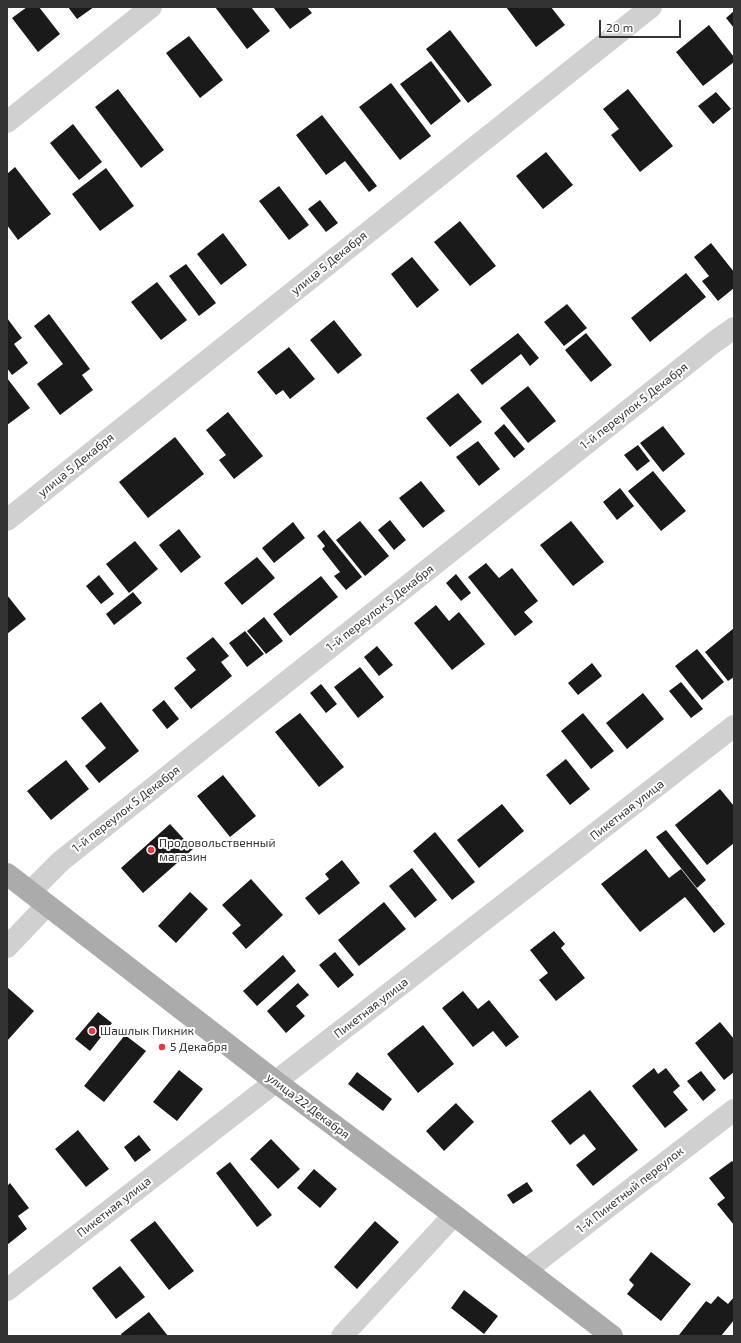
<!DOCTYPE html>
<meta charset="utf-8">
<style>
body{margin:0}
#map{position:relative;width:741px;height:1343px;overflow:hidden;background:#fff;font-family:"Exo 2",sans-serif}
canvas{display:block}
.frame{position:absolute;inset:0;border:8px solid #333;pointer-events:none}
.scale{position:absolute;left:599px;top:20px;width:82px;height:18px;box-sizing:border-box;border:2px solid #333;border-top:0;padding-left:5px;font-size:12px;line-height:14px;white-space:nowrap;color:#333;-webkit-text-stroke:3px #fff;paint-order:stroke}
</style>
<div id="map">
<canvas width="741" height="1343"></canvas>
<div class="frame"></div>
<div class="scale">20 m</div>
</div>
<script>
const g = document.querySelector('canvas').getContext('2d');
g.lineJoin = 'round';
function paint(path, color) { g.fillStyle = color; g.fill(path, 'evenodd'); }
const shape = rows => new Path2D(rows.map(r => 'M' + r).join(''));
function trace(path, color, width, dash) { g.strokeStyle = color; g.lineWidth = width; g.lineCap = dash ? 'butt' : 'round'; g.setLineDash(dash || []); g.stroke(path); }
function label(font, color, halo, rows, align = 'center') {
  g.font = font + ' "Exo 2",sans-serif'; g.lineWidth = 4; g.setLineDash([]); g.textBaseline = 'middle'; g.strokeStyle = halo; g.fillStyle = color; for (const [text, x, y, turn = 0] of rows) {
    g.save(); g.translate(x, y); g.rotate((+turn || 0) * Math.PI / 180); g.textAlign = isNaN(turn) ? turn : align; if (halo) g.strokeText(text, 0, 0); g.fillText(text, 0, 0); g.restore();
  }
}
paint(shape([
 [27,7,39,7,60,34,38,52,12,18],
 [68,7,94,7,77,19],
 [215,7,251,7,270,31,247,49],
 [273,7,307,7,312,13,290,29],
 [506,7,551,7,565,25,536,47],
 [734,11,734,28,726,18],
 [709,25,734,57,734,62,703,86,676,52],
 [450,30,492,85,468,103,426,49],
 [189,36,223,80,200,98,166,53],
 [431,61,461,101,431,125,400,84],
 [391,83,431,136,400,160,359,107],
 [118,89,164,150,141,168,95,107],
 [628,89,673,146,640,172,611,135,619,129,603,109],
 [716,92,731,109,713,124,698,106],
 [322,115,377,186,369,192,345,161,326,175,296,135],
 [73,124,102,162,79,180,50,143],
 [546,152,573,185,543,209,516,176],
 [15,167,51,214,18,240,7,225,7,174],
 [106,168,134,206,100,231,72,194],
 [279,186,309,225,289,240,259,201],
 [320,200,338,223,326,232,308,209],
 [460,221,496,266,470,286,434,242],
 [223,233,247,265,221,285,197,254],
 [711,243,734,272,734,288,718,301,702,281,709,276,694,257],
 [412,257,439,290,417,308,391,274],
 [186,264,216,303,199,316,169,276],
 [686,273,706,297,650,342,631,318],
 [157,282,187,320,161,340,131,302],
 [567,304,587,328,564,346,544,322],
 [49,314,90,369,82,375,93,390,60,415,37,384,63,364,34,326],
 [7,318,22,338,14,344,28,363,12,375,7,368],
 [334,320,362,355,338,374,310,340],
 [518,333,539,358,530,366,521,354,482,385,470,370],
 [586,333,612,365,591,382,565,350],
 [289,347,315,379,290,399,283,390,276,395,257,372],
 [7,378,30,408,7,425],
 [528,386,556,421,528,443,500,408],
 [458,393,482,422,450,447,426,418],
 [228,412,263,456,234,479,219,460,226,455,206,430],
 [504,424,525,449,514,458,494,433],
 [663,426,685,454,663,472,640,443],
 [175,437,204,474,148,518,119,482],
 [478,441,500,469,479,486,456,457],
 [638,445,650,461,637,471,624,455],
 [653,471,686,511,661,531,628,491],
 [421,481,445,511,423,528,399,498],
 [620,488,634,506,617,520,603,502],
 [390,520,406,540,394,550,378,530],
 [360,521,389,556,365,576,336,540],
 [571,521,604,562,573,586,540,545],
 [293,522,305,538,274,563,262,548],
 [179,529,201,557,181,573,159,545],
 [324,530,362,577,346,590,334,576,340,572,322,549,325,546,317,536],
 [135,541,158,569,129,593,106,564],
 [257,557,275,578,242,605,224,583],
 [486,563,499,578,512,568,538,601,524,612,533,622,515,636,468,577],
 [456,574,471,593,461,601,446,583],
 [99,575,114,594,101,604,86,586],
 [321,576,338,597,290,636,273,614],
 [133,592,142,603,114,625,106,614],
 [7,595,26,619,7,634],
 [436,605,449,621,459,612,485,644,452,670,414,623],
 [264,617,283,641,266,654,247,631],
 [734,628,734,677,728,681,705,652],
 [245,631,264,654,247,667,229,643],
 [213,637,229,656,221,662,232,676,191,709,174,688,196,670,186,658],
 [377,646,393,665,379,676,364,657],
 [697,649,724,682,702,700,675,666],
 [592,663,602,676,578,695,568,683],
 [360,667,384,697,358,718,334,687],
 [681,682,703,709,691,718,669,691],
 [321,684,337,704,326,713,310,693],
 [643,693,664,719,627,749,606,723],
 [164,700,179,719,167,729,152,710],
 [101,702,139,751,99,783,85,766,106,748,81,718],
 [300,713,344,767,319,787,275,732],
 [583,713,614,751,591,769,561,731],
 [566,759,590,789,570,805,546,775],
 [66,760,89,789,51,820,27,791],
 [223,775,256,816,230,837,197,796],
 [720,789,734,806,734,843,707,865,675,825],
 [502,804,524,831,479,868,457,840],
 [170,824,193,849,143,893,121,868],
 [666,830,706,880,697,888,656,837],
 [435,832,475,882,452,900,413,851],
 [646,849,669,878,681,869,725,924,714,933,685,897,640,932,601,884],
 [342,860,360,883,319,915,305,898,329,879,325,874],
 [412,868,437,900,415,918,389,886],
 [251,879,283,915,246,949,232,933,241,925,222,905],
 [190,892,208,909,176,943,158,926],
 [384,902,406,929,359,966,338,940],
 [554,931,565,944,561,948,585,978,556,1001,539,980,548,973,530,950],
 [335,952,354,975,338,988,319,965],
 [283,955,296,971,257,1006,243,991],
 [298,983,309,995,296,1006,305,1016,286,1033,267,1011],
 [7,987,34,1011,7,1041],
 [463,991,478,1009,489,1000,519,1037,506,1047,493,1031,473,1047,442,1008],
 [98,1012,112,1023,90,1051,75,1039],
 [720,1022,734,1039,734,1072,724,1080,695,1043],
 [423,1025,454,1064,418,1093,387,1054],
 [125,1035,146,1051,104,1102,84,1086],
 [654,1068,658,1074,666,1068,680,1086,673,1092,688,1110,665,1128,632,1086],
 [179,1070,203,1089,177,1121,153,1102],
 [701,1071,716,1090,703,1101,687,1081],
 [357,1072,392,1099,383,1111,348,1084],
 [590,1090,638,1150,593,1186,576,1165,596,1149,584,1134,570,1145,551,1121],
 [456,1103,474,1122,444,1151,426,1131],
 [78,1130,109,1169,86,1187,55,1149],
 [139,1135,151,1150,135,1162,124,1147],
 [271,1139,300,1169,278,1189,250,1159],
 [732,1161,734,1163,734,1225,717,1204,725,1198,709,1178],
 [230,1162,272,1215,257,1227,216,1173],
 [314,1169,337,1189,320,1208,297,1188],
 [527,1182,533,1191,513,1204,507,1195],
 [10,1183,29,1208,18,1216,27,1229,7,1245,7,1186],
 [155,1221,194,1271,169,1290,130,1240],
 [375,1221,399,1242,357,1289,334,1267],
 [651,1252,691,1284,661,1321,627,1294,634,1285,629,1280],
 [120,1266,145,1297,116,1319,92,1288],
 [464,1290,498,1316,484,1334,451,1308],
 [718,1296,728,1304,734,1297,734,1320,721,1336,679,1335,706,1301,711,1304],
 [149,1312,168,1336,122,1336,121,1334]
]), '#1a1a1a');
trace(shape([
 [7,122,151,7],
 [7,520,651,7],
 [30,892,61,861,713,343,734,328],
 [7,947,47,905],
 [526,1270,734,1110],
 [7,1290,734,726],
 [342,1336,454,1215]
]), '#d0d0d0', 22);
trace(shape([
 [7,874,276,1082,454,1215,612,1336]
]), '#ababab', 22);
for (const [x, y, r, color] of [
 [151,850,4,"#e63946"],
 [92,1031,4,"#e63946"],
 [162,1047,4,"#e63946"]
]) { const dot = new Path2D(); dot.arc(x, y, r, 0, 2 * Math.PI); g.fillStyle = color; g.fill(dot); trace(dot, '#fff', 1.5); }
label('12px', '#333', '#fff', [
 ["улица 5 Декабря",329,263,-39],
 ["1-й переулок 5 Декабря",634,406,-38],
 ["улица 5 Декабря",76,465,-39],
 ["1-й переулок 5 Декабря",380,608,-38],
 ["1-й переулок 5 Декабря",126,809,-38],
 ["Пикетная улица",627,810,-38],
 ["Пикетная улица",371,1008,-38],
 ["улица 22 Декабря",308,1106,37],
 ["1-й Пикетный переулок",630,1190,-38],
 ["Пикетная улица",114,1207,-38]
]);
label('12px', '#333', '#fff', [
 ["Продовольственный",159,843],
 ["магазин",159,857],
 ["Шашлык Пикник",100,1031],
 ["5 Декабря",170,1047]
], 'left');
</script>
